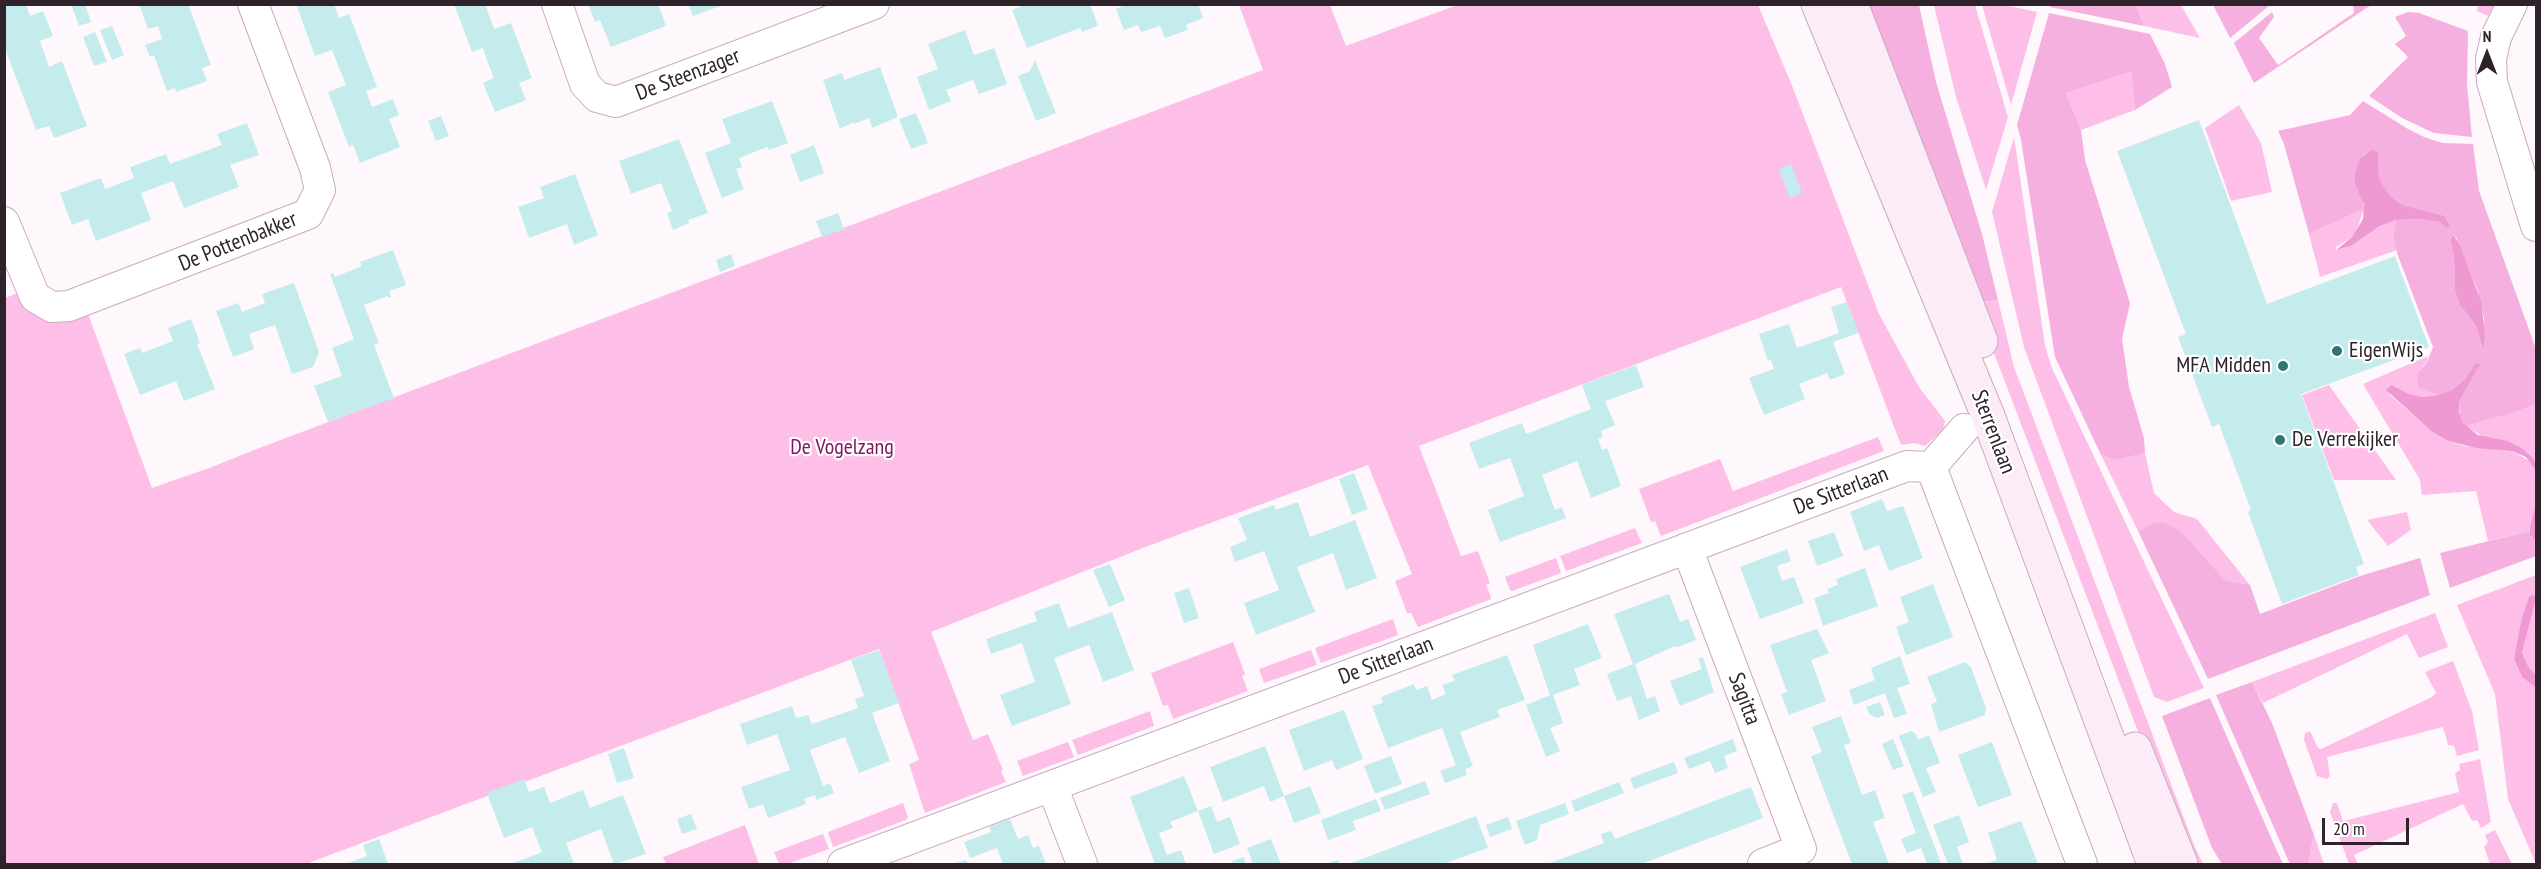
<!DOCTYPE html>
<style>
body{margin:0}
#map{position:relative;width:2541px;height:869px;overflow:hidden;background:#fef7fb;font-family:"PT Sans Narrow",sans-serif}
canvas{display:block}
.frame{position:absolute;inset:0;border:6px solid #2e232a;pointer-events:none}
.north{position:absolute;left:2457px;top:24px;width:60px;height:60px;-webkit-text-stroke:4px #fff;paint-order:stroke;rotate:0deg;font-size:16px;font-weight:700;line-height:24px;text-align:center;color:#2e232a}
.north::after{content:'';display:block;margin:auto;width:21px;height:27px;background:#2e232a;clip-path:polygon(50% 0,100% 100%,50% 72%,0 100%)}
.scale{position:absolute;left:2322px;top:818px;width:87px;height:27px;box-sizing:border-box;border:3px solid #2e232a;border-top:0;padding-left:8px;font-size:18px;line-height:21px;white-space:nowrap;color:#2e232a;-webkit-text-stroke:4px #fff;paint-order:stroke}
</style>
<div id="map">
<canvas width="2541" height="869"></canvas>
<div class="frame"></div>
<div class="north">N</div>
<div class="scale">20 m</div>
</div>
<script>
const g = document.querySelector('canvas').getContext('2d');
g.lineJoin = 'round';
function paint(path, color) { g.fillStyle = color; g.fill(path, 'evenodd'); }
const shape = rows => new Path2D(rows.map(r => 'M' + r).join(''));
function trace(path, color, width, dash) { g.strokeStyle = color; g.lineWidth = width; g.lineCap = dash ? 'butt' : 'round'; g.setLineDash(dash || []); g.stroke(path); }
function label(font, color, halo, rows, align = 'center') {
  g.font = font + ' "PT Sans Narrow",sans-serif'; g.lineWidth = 4.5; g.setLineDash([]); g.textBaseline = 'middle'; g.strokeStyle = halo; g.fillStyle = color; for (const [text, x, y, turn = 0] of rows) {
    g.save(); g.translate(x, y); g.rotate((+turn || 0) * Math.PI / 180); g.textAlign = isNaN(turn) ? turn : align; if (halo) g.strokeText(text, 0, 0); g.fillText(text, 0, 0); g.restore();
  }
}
paint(shape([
 [1239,5,1330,5,1346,46,1457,5,1758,5,1793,88,1879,314,1919,387,1945,421,1943,430,1925,446,1914,443,1901,445,1841,287,1419,446,1461,556,1478,551,1490,583,1486,585,1491,597,1491,599,1418,627,1411,613,1407,613,1395,581,1412,574,1368,465,1148,546,931,632,973,740,988,734,1003,770,1001,771,1006,782,925,813,909,764,919,760,879,649,306,864,5,864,5,298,18,293,87,311,152,488,212,467,254,450,1263,70],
 [1934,5,1975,5,2008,117,1986,190,1956,97],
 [1982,5,2005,5,2037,12,2011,105],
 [2136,5,2181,5,2200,38,2144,26],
 [2478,5,2496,5,2488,16,2477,11],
 [2131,70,2135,110,2081,130,2066,93],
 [2239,105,2261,143,2272,192,2231,201,2205,128],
 [2014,137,2045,345,2051,366,2204,688,2167,702,2154,697,2024,347,1992,212],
 [2364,209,2356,231,2352,237,2336,247,2336,250,2351,246,2380,226,2396,220,2393,236,2397,250,2320,277,2309,234],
 [1998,300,2014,367,2194,845,2203,864,2189,864,2180,842,1975,303],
 [2428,356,2426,363,2417,373,2419,387,2438,395,2422,397,2388,393,2431,431,2448,441,2464,446,2512,451,2531,462,2536,471,2536,504,2530,531,2488,541,2476,491,2422,495,2420,480,2363,384],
 [2329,385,2396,480,2334,480,2302,395],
 [2536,404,2536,464,2520,447,2508,441,2484,437,2466,426,2513,413],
 [1878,437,1884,451,1661,536,1655,521,1651,522,1639,489,1720,459,1733,491],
 [2145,453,2154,493,2174,512,2197,519,2250,585,2225,580,2183,533,2151,524,2138,531,2101,455,2117,460],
 [2407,512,2411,530,2388,546,2367,520],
 [1635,528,1642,543,1566,571,1560,556],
 [1556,558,1561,573,1512,591,1510,590,1505,577],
 [2536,575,2536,675,2528,666,2522,653,2536,599,2521,621,2514,659,2522,677,2536,688,2536,864,2508,799,2495,694,2457,605],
 [2435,613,2448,647,2419,658,2407,634,2263,703,2252,682],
 [1393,619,1398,635,1321,663,1315,648],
 [1233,642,1245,674,1242,676,1248,691,1173,719,1168,705,1163,706,1151,673],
 [1311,650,1317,665,1264,683,1259,669],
 [2453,661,2472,711,2479,750,2457,756,2454,746,2448,745,2443,727,2327,757,2330,776,2327,779,2317,776,2304,740,2305,733,2310,731,2318,748,2321,749,2432,697,2436,693,2425,672],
 [1150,711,1154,726,1078,755,1072,740],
 [1068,742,1074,757,1023,776,1017,761],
 [2480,759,2491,822,2481,828,2477,820,2472,821,2463,804,2354,855,2358,864,2349,864,2330,812,2333,803,2337,803,2343,821,2459,792,2455,773,2460,770,2459,764],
 [903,803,908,817,906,820,833,847,828,832],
 [745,825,759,864,666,864,663,857],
 [2495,830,2512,864,2490,864,2484,847,2488,842,2485,835],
 [823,834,829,849,787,864,779,864,774,852],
 [2314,835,2324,864,2308,864]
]), '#fdbfe7');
paint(shape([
 [1867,5,1919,5,1936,82,1982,234,1998,300,1975,303],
 [2051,5,2136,5,2144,26,2050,7],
 [2213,5,2270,5,2230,38],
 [2353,5,2371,5,2254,83,2234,43,2272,12,2274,17,2259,38,2278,65,2354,13],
 [2408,12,2419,13,2468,31,2467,85,2472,137,2434,133,2402,118,2369,96,2408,57,2395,44,2406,36,2395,17],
 [2049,13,2150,34,2165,64,2172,87,2135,110,2131,71,2066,93,2081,130,2085,160,2130,303,2122,339,2129,387,2144,438,2145,453,2117,460,2101,455,2055,357,2021,140,2017,125],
 [2363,101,2408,129,2424,137,2443,143,2473,144,2479,191,2536,349,2536,404,2513,413,2466,426,2460,419,2459,402,2479,365,2476,364,2465,379,2452,390,2445,393,2438,395,2418,387,2417,373,2426,364,2433,347,2398,256,2393,236,2396,220,2421,219,2439,222,2445,227,2444,217,2403,205,2390,196,2379,178,2378,156,2373,149,2363,156,2355,172,2355,184,2362,198,2364,209,2309,234,2284,144,2278,131,2350,115],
 [2456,237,2478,291,2484,319,2483,350,2476,326,2463,309,2455,291,2454,257,2450,239],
 [2164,522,2183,533,2225,580,2250,585,2260,614,2360,576,2420,558,2430,595,2208,679,2138,531,2151,524],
 [2530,531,2531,537,2536,539,2536,556,2450,588,2440,553],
 [2252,682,2272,723,2314,835,2308,864,2291,864,2289,862,2216,695],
 [2210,698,2276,849,2283,864,2222,864,2212,848,2162,716]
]), '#f6b0df');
paint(shape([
 [2372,149,2378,152,2379,178,2390,196,2403,205,2444,216,2450,226,2446,228,2439,222,2421,219,2396,220,2380,226,2351,246,2336,250,2352,237,2363,219,2364,205,2355,184,2355,172,2360,159],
 [2454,236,2460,245,2481,301,2485,334,2483,350,2476,326,2460,305,2455,291,2454,257,2450,239],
 [2476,363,2480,364,2459,402,2459,412,2463,423,2478,435,2508,441,2520,447,2533,458,2536,464,2536,471,2526,457,2512,451,2476,448,2448,441,2431,431,2386,390,2391,385,2409,394,2422,397,2438,395,2452,390,2465,379],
 [2536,504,2536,539,2534,539,2530,535,2530,527],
 [2532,595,2535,596,2536,599,2522,653,2528,666,2536,675,2536,688,2522,677,2514,659,2521,621,2529,597]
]), '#ef99d3');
paint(shape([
 [4,4,26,4,30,16,43,11,53,36,40,41,49,67,62,61,87,126,54,138,49,126,36,130,4,46],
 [71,4,85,4,91,22,79,26],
 [139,4,188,4,211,65,202,68,207,81,176,92,175,88,167,91,154,55,150,57,145,45,162,39,158,26,148,29],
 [296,4,334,4,339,18,349,14,377,87,366,91,372,107,393,99,399,115,389,119,400,147,360,163,353,145,349,147,328,92,346,85,332,50,315,56],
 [454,4,485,4,494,29,511,23,532,78,519,83,526,100,495,112,483,83,494,78,488,63,483,48,472,52],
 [588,4,658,4,666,26,611,47,600,20,595,22],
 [688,4,723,4,723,5,693,16],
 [1026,4,1090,4,1098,26,1082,32,1080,28,1027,48,1012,10],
 [1127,4,1198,4,1203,18,1186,25,1188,30,1165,38,1160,26,1141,32,1138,25,1124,30,1116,9],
 [112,26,124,55,112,60,100,30],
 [965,30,974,55,994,48,1007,84,979,94,973,80,946,90,951,101,929,110,917,77,938,69,928,44],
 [95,32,107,62,94,66,83,37],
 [1035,60,1056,113,1036,121,1018,76,1030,71],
 [880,67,898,117,872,128,869,118,854,124,853,122,840,129,823,80,842,73,844,80],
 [772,101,788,143,769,150,767,147,739,158,742,167,736,169,744,189,722,198,705,153,731,143,722,119],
 [916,113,928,143,911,149,899,119],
 [441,116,449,136,436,141,428,121],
 [2199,120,2267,304,2395,256,2429,347,2301,394,2364,564,2356,567,2359,575,2282,604,2248,512,2251,510,2219,424,2212,427,2178,337,2186,334,2117,151],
 [247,123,259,155,230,165,239,187,184,208,173,181,141,193,151,220,96,241,88,219,72,225,60,193,101,178,105,189,108,188,134,178,130,167,166,154,170,164,222,145,217,134],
 [679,139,708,213,688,220,689,223,673,230,667,213,672,211,661,183,631,194,619,161],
 [814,145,824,173,800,182,790,155],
 [1791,164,1802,193,1790,198,1779,169],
 [575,174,598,235,574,245,567,224,529,238,518,207,544,198,540,187],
 [838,213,844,229,822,237,816,221],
 [393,250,406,285,389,291,391,297,388,298,388,296,364,305,379,343,374,345,394,398,328,422,314,386,342,376,332,348,354,339,330,274,333,273,335,277,362,266,360,262],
 [731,254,735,266,720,272,716,260],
 [294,283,319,352,313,367,292,374,275,325,249,334,254,349,233,357,216,311,238,303,242,312,265,303,262,294],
 [1847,302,1859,333,1833,342,1845,374,1830,380,1827,373,1799,384,1805,399,1764,415,1749,378,1774,369,1771,360,1768,361,1759,334,1789,324,1797,348,1839,333,1831,307],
 [191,319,200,343,197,344,215,389,184,401,176,381,140,395,124,354,140,348,142,353,173,341,168,328],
 [1636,365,1644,387,1605,401,1615,425,1601,431,1603,437,1598,439,1602,450,1607,448,1621,486,1591,498,1577,461,1542,475,1555,510,1562,507,1566,518,1500,542,1488,510,1524,496,1510,458,1479,469,1469,443,1522,423,1526,434,1591,409,1582,385],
 [1354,473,1368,509,1352,515,1339,479],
 [1882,499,1887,511,1903,506,1923,558,1889,571,1879,545,1864,551,1850,512],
 [1298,502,1310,537,1355,520,1377,578,1346,590,1333,553,1297,567,1315,612,1256,635,1244,603,1279,590,1264,551,1235,562,1230,547,1247,540,1238,518,1274,505,1276,510],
 [1834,532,1843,556,1817,566,1808,541],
 [1787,549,1791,561,1777,566,1782,581,1794,577,1804,603,1760,619,1740,567],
 [1110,564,1125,600,1109,607,1093,570],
 [1865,568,1878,606,1823,626,1814,598,1829,593,1827,589,1838,585,1836,579],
 [1933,584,1953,637,1906,655,1896,627,1909,622,1900,597],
 [1189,588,1199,618,1184,623,1174,593],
 [1669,594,1680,622,1688,619,1696,640,1678,647,1675,646,1635,664,1647,699,1655,696,1660,711,1639,720,1631,696,1617,701,1607,674,1633,664,1614,614],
 [1059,603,1068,628,1112,612,1134,670,1103,682,1089,645,1054,658,1071,704,1012,726,1000,695,1035,682,1022,643,991,654,986,639,1037,621,1034,612],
 [1588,624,1602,658,1574,669,1580,685,1553,695,1563,723,1550,728,1560,751,1546,757,1526,705,1550,695,1533,645],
 [1817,629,1829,653,1811,660,1826,701,1789,715,1781,694,1787,692,1770,645],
 [879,650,899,703,872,713,890,761,859,773,845,737,810,750,823,786,830,783,834,793,816,800,815,795,804,799,806,804,768,818,763,804,749,809,741,787,790,770,777,734,747,745,740,724,792,706,796,718,808,715,812,724,858,708,855,699,864,696,851,660],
 [1507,655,1525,700,1497,710,1500,717,1460,732,1470,759,1464,761,1470,759,1473,766,1465,769,1467,775,1445,783,1440,771,1456,765,1442,728,1388,748,1372,706,1383,703,1381,697,1414,684,1416,690,1427,686,1432,700,1446,694,1442,685,1455,681,1452,675],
 [1900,656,1910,684,1897,688,1907,714,1894,718,1885,693,1854,705,1849,690,1875,680,1871,668],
 [1703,657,1714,692,1680,706,1670,681,1702,669,1698,659],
 [1965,662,1971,667,1986,708,1985,715,1939,732,1931,704,1937,702,1927,677],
 [1880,702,1885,715,1877,718,1870,715,1866,707],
 [1344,710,1363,759,1336,770,1332,760,1304,771,1289,730],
 [1841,716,1851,743,1844,745,1862,795,1875,790,1885,818,1873,822,1889,864,1852,864,1811,756,1822,752,1812,727],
 [1911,731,1916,734,1918,740,1929,735,1940,763,1926,768,1936,792,1923,797,1899,736],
 [1733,739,1737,751,1724,756,1728,768,1715,773,1710,761,1689,769,1684,758],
 [1893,739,1904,766,1893,770,1882,744],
 [1992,742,2012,795,1978,807,1958,755],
 [1265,746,1284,796,1270,802,1264,786,1223,802,1210,767],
 [624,748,634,778,617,783,608,754],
 [1391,756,1402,784,1375,794,1364,766],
 [1674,762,1678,773,1634,789,1630,778],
 [1184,776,1198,811,1170,822,1173,828,1159,833,1167,855,1181,850,1186,864,1155,864,1130,797],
 [524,779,529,792,544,787,550,803,583,790,590,808,623,795,646,854,614,864,601,829,566,843,574,864,511,864,542,852,532,827,504,838,487,793],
 [1425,781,1430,794,1385,810,1380,798],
 [1619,782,1624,793,1575,812,1571,801],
 [1310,786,1321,813,1294,823,1284,796],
 [1751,787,1763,818,1641,864,1547,864,1604,843,1601,834,1611,831,1615,839],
 [1913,791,1938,855,1941,864,1927,864,1921,848,1907,853,1901,839,1916,833,1902,795],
 [1376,799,1381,811,1353,821,1356,830,1328,840,1321,820],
 [1565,803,1569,814,1540,825,1537,840,1525,845,1516,821],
 [1211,806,1217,822,1230,817,1240,844,1214,854,1198,811],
 [691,814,697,829,682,834,677,819],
 [1959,815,1969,842,1957,847,1963,864,1948,864,1933,825],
 [1476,816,1488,848,1443,864,1349,864],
 [1508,817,1512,829,1490,837,1486,825],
 [1010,819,1018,839,1028,835,1033,848,1039,846,1046,864,1003,864,997,848,970,858,964,842,991,832,989,827],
 [2021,821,2038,864,1984,864,1997,860,1988,833],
 [379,839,388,864,345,864,367,856,363,845],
 [1271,839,1281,864,1253,864,1247,848],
 [1244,857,1246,864,1233,864,1232,861],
 [966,860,968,864,952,864,958,862],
 [1338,860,1340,864,1325,864]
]), '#c4eced');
const street = shape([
 [557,4,585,84,597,97,616,102,874,4],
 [2512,4,2496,37,2491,59,2492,82,2536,226],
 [4,222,35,297,52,307,69,306,308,214,320,190,315,168,253,4],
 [1964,429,1931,467,2082,864],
 [1687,548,1801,849,1763,864],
 [1052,786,1082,864],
 [843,864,1907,466,1931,467]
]);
const secondary = shape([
 [1818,4,1988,416,2154,864],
 [1851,4,1981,341],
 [2135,749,2181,864]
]);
trace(street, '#c8abbe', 32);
trace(secondary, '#c8abbe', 35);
trace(street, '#fff', 30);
trace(secondary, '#fcecf7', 33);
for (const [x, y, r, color] of [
 [2337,351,6,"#2c7678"],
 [2283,366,6,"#2c7678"],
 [2280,440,6,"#2c7678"]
]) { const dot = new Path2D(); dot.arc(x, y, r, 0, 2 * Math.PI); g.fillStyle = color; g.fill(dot); trace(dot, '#fff', 2); }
label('22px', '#2e232a', '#fff', [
 ["De Steenzager",688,75,-21],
 ["De Pottenbakker",238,242,-22],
 ["Sterrenlaan",1993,432,69],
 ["De Sitterlaan",1841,491,-21],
 ["De Sitterlaan",1386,661,-21],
 ["Sagitta",1744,699,69]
]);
label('22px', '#2e232a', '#fff', [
 ["EigenWijs",2349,351],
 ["MFA Midden",2271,366,"right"],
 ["De Verrekijker",2292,440]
], 'left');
label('22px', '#7a1662', '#fff', [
 ["De Vogelzang",842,448]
]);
</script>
